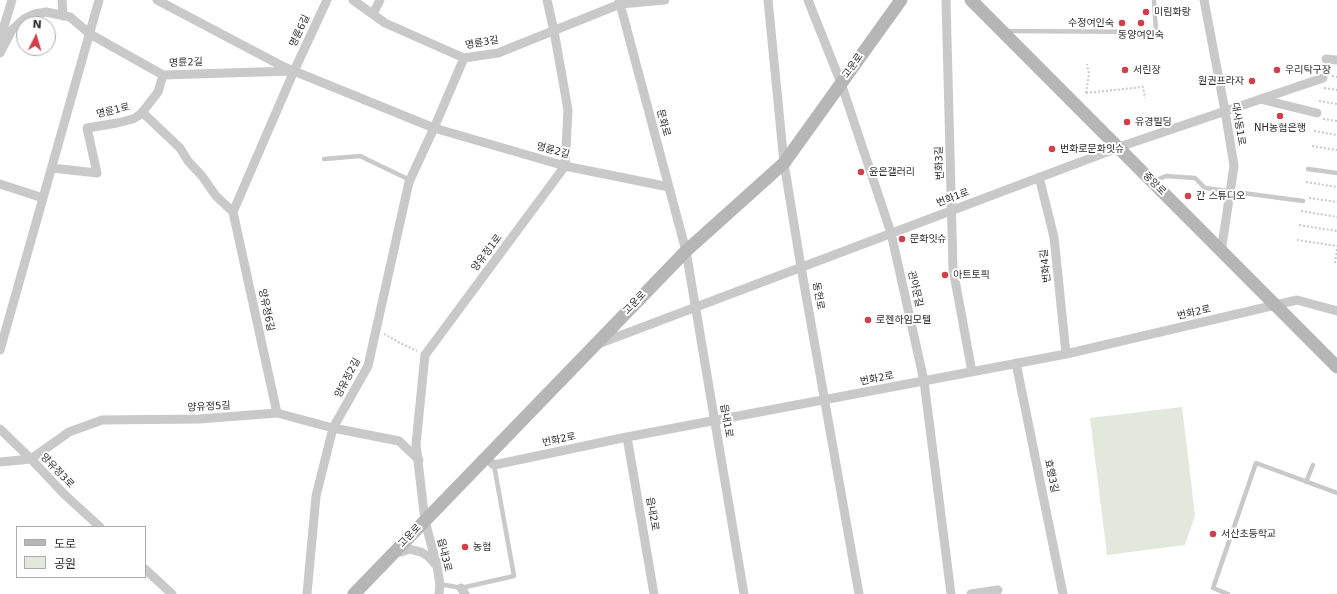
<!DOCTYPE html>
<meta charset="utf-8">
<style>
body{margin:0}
#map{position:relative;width:1337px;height:594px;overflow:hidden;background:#fff;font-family:"DejaVu Sans","Noto Sans KR",sans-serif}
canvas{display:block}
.legend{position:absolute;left:16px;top:526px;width:130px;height:52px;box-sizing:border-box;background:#fff;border:1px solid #ababab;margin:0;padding:5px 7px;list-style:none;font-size:12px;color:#2c2c2c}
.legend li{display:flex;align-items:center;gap:8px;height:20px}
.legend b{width:20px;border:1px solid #ababab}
.north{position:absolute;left:16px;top:16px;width:40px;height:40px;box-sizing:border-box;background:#fff;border:1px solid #ababab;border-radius:50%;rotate:5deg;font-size:11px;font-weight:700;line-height:16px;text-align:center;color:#2c2c2c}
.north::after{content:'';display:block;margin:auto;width:14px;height:18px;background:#d14049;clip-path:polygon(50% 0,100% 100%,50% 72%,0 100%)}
</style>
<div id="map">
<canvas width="1337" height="594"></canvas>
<ul class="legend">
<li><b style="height:5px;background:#b6b6b6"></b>도로</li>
<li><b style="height:11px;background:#e2e8db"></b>공원</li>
</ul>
<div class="north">N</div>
</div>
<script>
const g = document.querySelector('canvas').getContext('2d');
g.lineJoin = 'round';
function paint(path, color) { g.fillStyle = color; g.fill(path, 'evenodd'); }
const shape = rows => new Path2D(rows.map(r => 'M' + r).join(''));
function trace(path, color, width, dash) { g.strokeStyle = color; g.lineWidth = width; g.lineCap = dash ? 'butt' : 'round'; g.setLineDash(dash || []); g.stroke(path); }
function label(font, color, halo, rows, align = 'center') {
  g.font = font + ' "DejaVu Sans","Noto Sans KR",sans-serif'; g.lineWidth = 4; g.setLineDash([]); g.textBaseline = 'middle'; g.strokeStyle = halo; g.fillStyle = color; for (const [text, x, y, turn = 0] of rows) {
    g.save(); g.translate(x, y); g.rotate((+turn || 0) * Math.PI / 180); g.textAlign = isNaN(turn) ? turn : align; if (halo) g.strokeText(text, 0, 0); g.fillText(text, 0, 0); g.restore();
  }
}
paint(shape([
 [1182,407,1195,515,1185,545,1107,555,1090,418]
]), '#e2e8db');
trace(shape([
 [1332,76,1337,77],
 [1324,88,1337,90],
 [1086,93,1143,87,1145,98],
 [1086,93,1089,74,1087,64],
 [1319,101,1337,104],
 [1323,119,1337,121],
 [1314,131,1337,135],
 [1312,146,1337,150],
 [1306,182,1337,187],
 [1309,198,1337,202],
 [1301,211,1337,217],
 [1299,225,1337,231],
 [1297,240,1337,246],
 [1335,263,1337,249],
 [384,334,398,342,417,351]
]), '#c9c9c9', 2, [2, 2]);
trace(shape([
 [1006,31,1156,32,1154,0],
 [324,159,360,156,410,180],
 [1308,169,1337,173],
 [1154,181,1166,176,1195,178,1205,188,1303,201],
 [1306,482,1313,465],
 [440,584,461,588,514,576,494,465],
 [1228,594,1213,588,1256,463,1337,493]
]), '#c9c9c9', 4.5);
trace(shape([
 [62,0,63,16],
 [157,0,284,67,434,128,565,166,669,187],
 [353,0,385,23,464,58,498,53,620,4,665,0],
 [619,0,686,251,744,594],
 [768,0,784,163,801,267,859,594],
 [808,0,841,83,891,233,924,381,951,594],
 [946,0,953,269,972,372],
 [1204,0,1225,111,1234,166,1221,252],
 [373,14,380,0],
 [0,39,12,0],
 [0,53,12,30,24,19,34,14,46,12,70,17,90,34,163,75,291,71],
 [1326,59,1337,60],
 [1260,99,1317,113],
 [142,112,180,148,188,161,202,176,216,196,233,212],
 [52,168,97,173,87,128,117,123,133,119,141,114,158,92,163,75],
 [1039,177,1054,237,1066,354],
 [0,184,43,198],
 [598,344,1128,144,1323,78],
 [0,350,99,0],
 [1016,363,1063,594],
 [277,413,233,212,294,71,327,0],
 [0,429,31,459,64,494,100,527],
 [627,437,654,594],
 [486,458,494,465,627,437,1066,354,1297,300,1337,311],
 [0,462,31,459,69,432,102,420,199,419,277,413,333,428,399,441,419,460],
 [397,549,401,552,409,549,421,552,429,557,435,564],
 [145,569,172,594],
 [461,588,465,594],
 [307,594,316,496,333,428,368,366,409,182,434,128,464,58],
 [439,594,440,584,437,566,425,521,416,444,425,355,565,166,568,110,554,31,547,0],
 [971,594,998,590]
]), '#c9c9c9', 9);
trace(shape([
 [971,0,1337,367],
 [354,594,686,251,784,163,901,0]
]), '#b6b6b6', 13);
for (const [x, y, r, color] of [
 [1146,12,4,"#d14049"],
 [1122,23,4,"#d14049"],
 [1141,23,4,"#d14049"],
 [1125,70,4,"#d14049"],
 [1277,70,4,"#d14049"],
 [1252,81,4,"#d14049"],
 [1280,116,4,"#d14049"],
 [1127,122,4,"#d14049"],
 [1052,149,4,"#d14049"],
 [861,172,4,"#d14049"],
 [1188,196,4,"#d14049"],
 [902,239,4,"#d14049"],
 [945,275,4,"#d14049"],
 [868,320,4,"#d14049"],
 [1213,534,4,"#d14049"],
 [465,547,4,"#d14049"]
]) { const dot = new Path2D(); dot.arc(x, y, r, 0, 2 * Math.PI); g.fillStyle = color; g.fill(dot); trace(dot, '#fff', 1.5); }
label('10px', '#2c2c2c', '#fff', [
 ["미림화랑",1154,12],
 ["수정여인숙",1114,23,"right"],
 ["동양여인숙",1141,35,"center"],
 ["서린장",1133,70],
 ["우리탁구장",1285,70],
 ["원권프라자",1244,81,"right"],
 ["유경빌딩",1135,122],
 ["NH농협은행",1280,128,"center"],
 ["번화로문화잇슈",1060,149],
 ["윤은갤러리",869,172],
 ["칸 스튜디오",1196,196],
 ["문화잇슈",910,239],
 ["아트토픽",953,275],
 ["로젠하임모텔",876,320],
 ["서산초등학교",1221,534],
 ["농협",473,547]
], 'left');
label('10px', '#2c2c2c', '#fff', [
 ["명륜6길",300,31,-65],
 ["명륜3길",482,43,-10],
 ["명륜2길",186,63,-2],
 ["고운로",853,66,-54],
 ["명륜1로",113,111,-14],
 ["문화로",663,123,75],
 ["대사동1로",1238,124,81],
 ["명륜2길",553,151,15],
 ["번화3길",940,163,-92],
 ["중앙로",1154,184,45],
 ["번화1로",953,198,-21],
 ["양유정1로",487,253,-53],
 ["번화4길",1046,266,-96],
 ["관아문길",915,289,77],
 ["동헌로",818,296,80],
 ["고운로",635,303,-46],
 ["양유정6길",266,310,78],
 ["번화2로",1194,313,-13],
 ["양유정2길",348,378,-62],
 ["번화2로",877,379,-11],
 ["양유정5길",209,407,-3],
 ["읍내1로",726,421,80],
 ["번화2로",559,440,-12],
 ["양유정3로",57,471,46],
 ["효행3길",1051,476,78],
 ["읍내2로",652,514,80],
 ["고운로",410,536,-46],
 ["읍내3로",444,555,76]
]);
</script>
